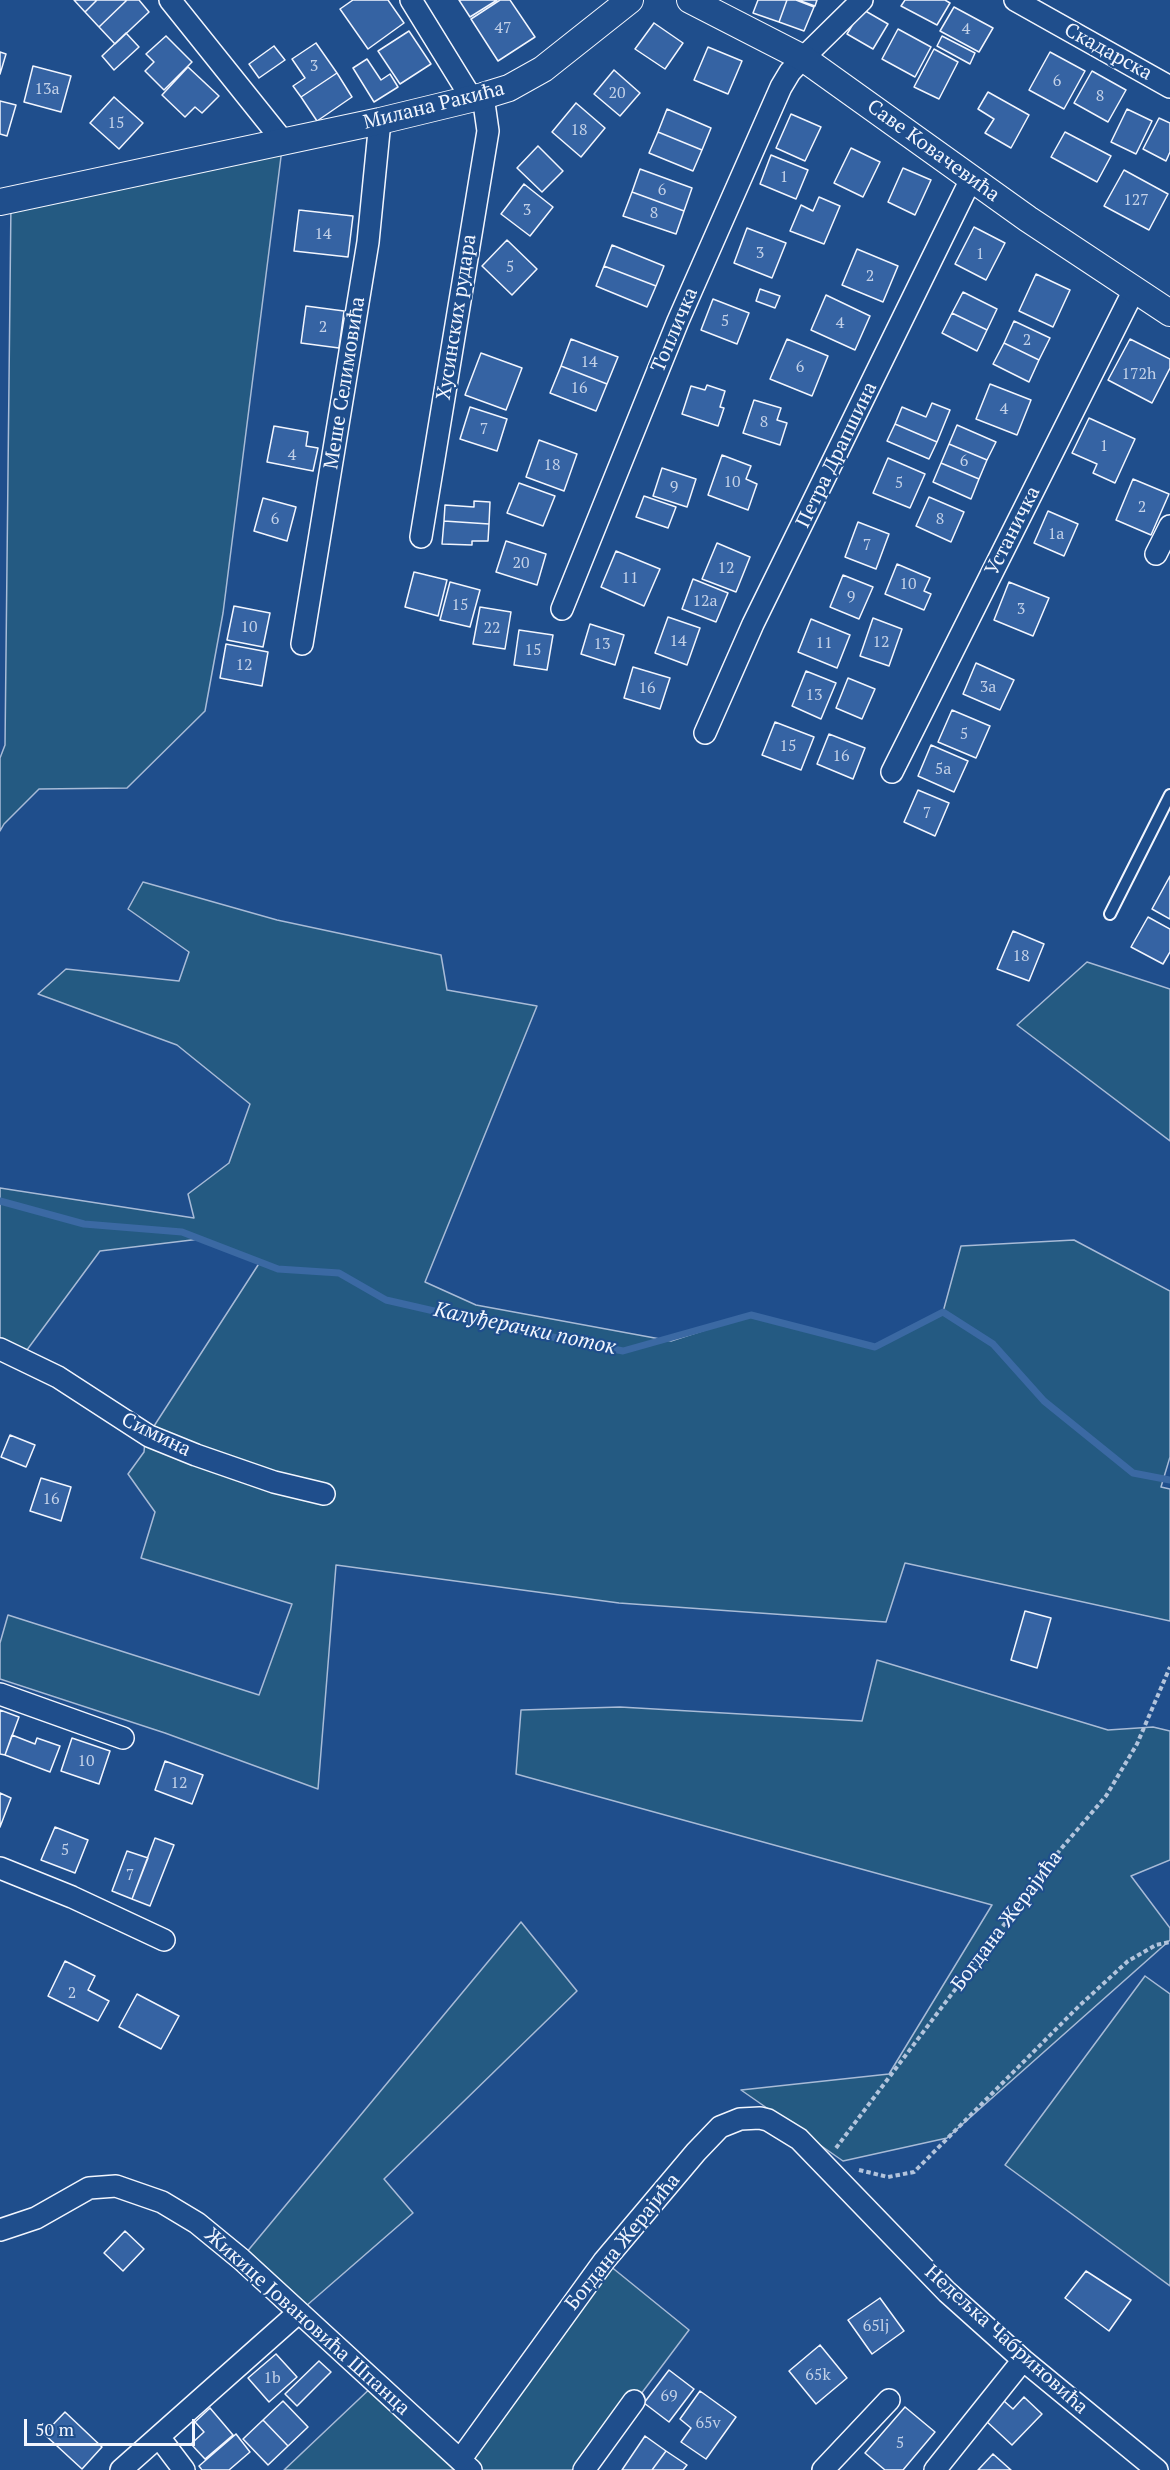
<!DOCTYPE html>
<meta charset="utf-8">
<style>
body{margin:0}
#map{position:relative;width:1170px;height:2470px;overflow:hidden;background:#1f4e8c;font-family:"PT Serif",serif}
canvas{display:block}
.scale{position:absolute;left:24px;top:2419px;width:171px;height:27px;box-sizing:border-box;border:3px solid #f2f6ff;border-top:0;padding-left:8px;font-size:18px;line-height:21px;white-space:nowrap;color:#f2f6ff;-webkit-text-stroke:4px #1f4e8c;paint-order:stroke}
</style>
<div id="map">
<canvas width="1170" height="2470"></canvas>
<div class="scale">50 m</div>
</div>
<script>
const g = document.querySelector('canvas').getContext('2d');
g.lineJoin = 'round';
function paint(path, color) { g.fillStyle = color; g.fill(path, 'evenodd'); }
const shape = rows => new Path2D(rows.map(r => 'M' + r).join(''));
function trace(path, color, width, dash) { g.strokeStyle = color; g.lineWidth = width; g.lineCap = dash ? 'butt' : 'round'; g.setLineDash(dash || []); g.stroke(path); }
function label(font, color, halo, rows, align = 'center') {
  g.font = font + ' "PT Serif",serif'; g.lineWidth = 4.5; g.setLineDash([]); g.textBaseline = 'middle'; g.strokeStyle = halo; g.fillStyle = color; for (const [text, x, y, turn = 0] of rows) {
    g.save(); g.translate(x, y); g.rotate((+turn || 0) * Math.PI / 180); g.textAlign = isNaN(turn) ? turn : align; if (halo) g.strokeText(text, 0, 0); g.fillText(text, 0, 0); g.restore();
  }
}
const green = shape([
 [283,141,223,613,205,711,127,788,39,789,4,824,0,831,0,758,5,745,11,201,283,141],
 [143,882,277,920,441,955,447,990,537,1006,425,1282,476,1305,671,1341,751,1315,875,1347,943,1312,961,1246,1074,1240,1170,1291,1170,1457,1161,1487,1170,1489,1170,1621,905,1563,886,1622,619,1603,336,1565,318,1789,165,1733,0,1679,0,1643,8,1615,259,1695,292,1604,141,1558,155,1512,128,1474,144,1452,145,1440,260,1262,200,1239,100,1251,21,1358,0,1350,0,1188,194,1218,188,1194,229,1163,250,1104,177,1045,38,994,66,969,179,981,189,952,128,909,143,882],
 [1087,962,1170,989,1170,1141,1017,1025,1087,962],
 [877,1660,1108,1730,1153,1727,1170,1731,1170,1860,1131,1876,1170,1928,1170,1940,947,2138,843,2161,741,2090,889,2074,992,1905,516,1774,521,1710,620,1707,862,1721,877,1660],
 [521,1922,577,1991,384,2179,413,2213,298,2313,241,2259,521,1922],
 [1145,1976,1170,1994,1170,2286,1005,2165,1145,1976],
 [604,2261,689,2330,584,2470,284,2470,376,2383,459,2460,604,2261]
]);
paint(green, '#245a82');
trace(green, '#a8bbd7', 1.5);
trace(shape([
 [0,1201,84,1224,182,1232,278,1269,339,1273,386,1300,517,1330,623,1351,751,1315,875,1347,943,1312,993,1344,1044,1401,1133,1473,1170,1480]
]), '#3b69a3', 7);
const building = shape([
 [74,0,97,0,85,12,74,0],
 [97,0,127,0,99,27,85,12,97,0],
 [127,0,139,0,149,12,115,44,99,27,127,0],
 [353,0,388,0,404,23,368,49,340,9,353,0],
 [459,0,497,0,470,17,459,0],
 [500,0,510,0,535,37,498,61,471,19,500,0],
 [758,0,787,0,779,22,753,13,758,0],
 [787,0,796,0,814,7,804,31,779,22,787,0],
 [798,0,817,0,815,6,798,0],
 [905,0,945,0,950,3,937,25,901,6,905,0],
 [954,7,993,28,979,52,940,31,954,7],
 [862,9,888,24,873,49,847,34,862,9],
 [654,23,683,43,665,69,635,49,654,23],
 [898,29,931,47,915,77,882,59,898,29],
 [409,31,431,64,400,84,378,51,409,31],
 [126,33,139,47,114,70,102,56,126,33],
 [166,36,192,62,164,90,145,71,154,62,146,54,166,36],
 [942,36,975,53,970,64,937,46,942,36],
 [316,43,337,73,301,97,293,86,305,78,292,59,316,43],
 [274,46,285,60,259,78,249,64,274,46],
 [708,47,742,61,728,94,694,80,708,47],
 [934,49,958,62,939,99,914,87,934,49],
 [0,52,6,54,0,74,0,52],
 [1050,52,1085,71,1064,109,1029,90,1050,52],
 [367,59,381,80,390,74,398,87,374,102,353,68,367,59],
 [33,66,71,76,61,112,24,102,33,66],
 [188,67,219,96,202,113,195,107,185,117,162,95,188,67],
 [614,70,640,93,620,116,594,94,614,70],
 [1092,71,1126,90,1108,122,1074,103,1092,71],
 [337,73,352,97,317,121,301,97,337,73],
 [988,92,1029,115,1011,148,985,133,994,119,978,109,988,92],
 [114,97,143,123,119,149,90,123,114,97],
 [0,101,16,105,7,136,0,134,0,101],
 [576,103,605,128,581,157,552,132,576,103],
 [667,109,711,128,702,150,658,132,667,109],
 [1127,109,1152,121,1136,154,1111,142,1127,109],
 [791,114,821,127,805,161,776,148,791,114],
 [1159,118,1170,123,1170,152,1166,161,1143,149,1159,118],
 [658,132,702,150,693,171,649,153,658,132],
 [1065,132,1111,156,1097,182,1051,157,1065,132],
 [538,146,563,171,542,192,517,168,538,146],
 [851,148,880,162,863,197,834,183,851,148],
 [771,155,808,170,796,199,760,184,771,155],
 [903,168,931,180,915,215,888,202,903,168],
 [640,169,692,188,684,211,632,192,640,169],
 [1124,170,1168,194,1149,230,1104,206,1124,170],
 [524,184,553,207,530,236,501,214,524,184],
 [632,192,684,211,676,234,623,216,632,192],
 [819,197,840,206,824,244,790,231,801,205,813,211,819,197],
 [299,210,353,216,348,257,294,251,299,210],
 [974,227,1005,243,986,280,955,264,974,227],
 [747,228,786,243,772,278,734,263,747,228],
 [507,240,537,269,512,295,482,266,507,240],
 [612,245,664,266,656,286,604,266,612,245],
 [857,249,898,266,883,302,842,285,857,249],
 [604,266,656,286,647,307,596,286,604,266],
 [1036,274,1070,290,1053,327,1019,311,1036,274],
 [760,289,780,296,775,308,756,301,760,289],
 [963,292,997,309,987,330,952,313,963,292],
 [826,295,870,316,855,350,811,330,826,295],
 [713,299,749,313,737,344,701,330,713,299],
 [306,306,344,311,339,348,301,343,306,306],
 [952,313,987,330,977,351,942,333,952,313],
 [1014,321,1050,338,1039,360,1004,343,1014,321],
 [571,339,618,357,607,384,561,366,571,339],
 [787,339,828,356,812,396,770,379,787,339],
 [1130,339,1170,359,1170,368,1152,403,1108,380,1130,339],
 [1004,343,1039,360,1029,382,993,364,1004,343],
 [481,353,522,368,506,410,465,395,481,353],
 [561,366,607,384,596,411,550,393,561,366],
 [990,384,1031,400,1017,435,976,419,990,384],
 [707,385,725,391,720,407,724,408,718,426,682,414,691,386,705,390,707,385],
 [754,400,781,408,777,420,787,423,780,445,743,433,754,400],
 [932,403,950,410,937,442,895,424,902,407,926,417,932,403],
 [470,407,507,419,497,451,460,439,470,407],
 [1089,418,1135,439,1115,483,1093,473,1097,464,1072,453,1089,418],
 [895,424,937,442,929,459,887,441,895,424],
 [957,425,996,442,987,460,949,444,957,425],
 [274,426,308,432,306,446,318,448,313,471,267,462,274,426],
 [539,440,577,454,564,491,526,477,539,440],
 [949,444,987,460,979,479,941,463,949,444],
 [722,455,751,466,746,479,757,484,748,510,708,495,722,455],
 [888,458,925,474,910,508,873,493,888,458],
 [941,463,979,479,971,499,933,482,941,463],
 [662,468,696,479,687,507,653,496,662,468],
 [1133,479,1169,494,1151,535,1116,520,1133,479],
 [519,483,555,496,543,526,507,513,519,483],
 [644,496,676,507,668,528,636,517,644,496],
 [929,497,964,512,951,542,916,526,929,497],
 [263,498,296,507,287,541,254,531,263,498],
 [474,501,490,502,489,524,444,521,445,505,474,507,474,501],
 [1048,511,1078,524,1064,556,1034,543,1048,511],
 [444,521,489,524,488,541,472,541,472,545,442,544,444,521],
 [858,522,889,534,876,569,845,557,858,522],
 [506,541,546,554,537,585,496,572,506,541],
 [717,543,750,557,736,592,702,579,717,543],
 [616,551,660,569,644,606,601,587,616,551],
 [897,564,930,578,924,591,931,594,924,610,885,594,897,564],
 [414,572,447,580,438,616,405,607,414,572],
 [843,575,873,587,859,619,830,607,843,575],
 [693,579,728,593,716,622,682,609,693,579],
 [450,582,480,590,470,627,440,620,450,582],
 [1009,582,1049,598,1033,636,994,620,1009,582],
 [234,606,270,613,263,647,227,640,234,606],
 [480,607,511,612,505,649,473,644,480,607],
 [668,617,700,628,687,665,655,653,668,617],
 [873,618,902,629,889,666,860,656,873,618],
 [811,619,850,635,837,668,798,652,811,619],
 [590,624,624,635,615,665,581,654,590,624],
 [519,630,553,635,547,670,514,665,519,630],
 [226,644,268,652,262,686,220,678,226,644],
 [976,663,1014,680,1000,710,963,694,976,663],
 [633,667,670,678,660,709,624,698,633,667],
 [806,671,836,683,821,719,792,706,806,671],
 [848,678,875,689,862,719,836,708,848,678],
 [952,710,990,726,976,758,938,742,952,710],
 [775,722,814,737,801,770,762,755,775,722],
 [829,734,865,748,853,779,817,764,829,734],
 [931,745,968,761,954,792,918,776,931,745],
 [918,790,949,803,935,836,904,822,918,790],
 [1170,876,1170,919,1152,909,1170,876],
 [1148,917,1170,929,1170,952,1163,964,1131,947,1148,917],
 [1013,931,1044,944,1029,981,997,969,1013,931],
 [10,1435,35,1445,26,1467,1,1457,10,1435],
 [41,1478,71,1487,61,1521,30,1511,41,1478],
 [1025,1611,1051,1618,1037,1668,1011,1660,1025,1611],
 [0,1710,19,1717,5,1755,0,1754,0,1710],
 [12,1735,35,1744,37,1738,60,1746,50,1772,5,1755,12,1735],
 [72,1738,110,1751,99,1784,61,1771,72,1738],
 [165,1761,203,1775,192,1804,155,1790,165,1761],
 [0,1793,11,1798,0,1827,0,1793],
 [55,1827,88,1840,75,1873,41,1860,55,1827],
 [155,1838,174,1845,150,1906,132,1899,155,1838],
 [127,1851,148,1858,132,1899,112,1891,127,1851],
 [65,1961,95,1976,88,1990,109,2001,98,2021,48,1996,65,1961],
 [137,1994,179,2016,161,2049,119,2027,137,1994],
 [125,2231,144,2249,123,2271,104,2253,125,2231],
 [1086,2271,1131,2300,1109,2331,1065,2298,1086,2271],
 [880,2298,904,2331,872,2354,848,2320,880,2298],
 [820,2345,847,2378,816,2404,789,2371,820,2345],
 [276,2354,297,2377,269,2402,248,2378,276,2354],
 [319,2361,331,2372,297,2406,285,2394,319,2361],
 [669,2370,694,2389,669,2422,644,2403,669,2370],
 [700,2391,736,2417,706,2459,681,2442,691,2428,680,2419,700,2391],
 [1024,2397,1042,2414,1012,2445,985,2420,1004,2401,1013,2409,1024,2397],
 [283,2401,308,2427,288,2446,263,2420,283,2401],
 [905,2407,935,2432,903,2470,885,2470,865,2453,905,2407],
 [210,2408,233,2435,205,2459,191,2444,204,2432,195,2422,210,2408],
 [65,2412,102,2447,82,2469,44,2434,65,2412],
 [263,2420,288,2446,268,2465,243,2439,263,2420],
 [236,2434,250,2452,229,2470,202,2470,199,2466,236,2434],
 [645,2436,666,2451,652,2470,622,2470,645,2436],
 [666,2451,687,2465,683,2470,652,2470,666,2451],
 [993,2454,1011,2470,978,2470,993,2454]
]);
paint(building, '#3563a3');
trace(building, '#f2f6ff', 1.5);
const service = shape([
 [1110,914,1170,795]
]);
const minor = shape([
 [170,0,283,141],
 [411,0,472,99],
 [1015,0,1170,87],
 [421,537,488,131,483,96],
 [1156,554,1170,526],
 [562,609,678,321,781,87,790,72,803,58,862,0],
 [302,644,368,242,380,121],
 [705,733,753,624,971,179],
 [892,772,1134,290],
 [0,1349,58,1377,149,1436,196,1455,274,1482,324,1494],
 [0,1694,123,1738],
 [0,1868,72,1897,164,1940],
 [0,2230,36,2218,89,2188,116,2186,162,2202,197,2223,241,2259,471,2470],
 [159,2437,184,2470],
 [460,2460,604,2261,696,2152,720,2127,740,2119,760,2118,768,2120,799,2139,947,2292,1023,2360,1157,2470],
 [121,2470,298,2313],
 [584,2470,634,2401],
 [823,2470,889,2400],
 [935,2470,1023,2360]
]);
const tertiary = shape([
 [690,0,803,58,1028,219,1170,313],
 [0,202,380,121,483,96,509,88,543,69,630,0]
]);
trace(service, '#f2f6ff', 14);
trace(minor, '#f2f6ff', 24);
trace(tertiary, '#f2f6ff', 28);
trace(shape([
 [836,2148,1060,1850,1106,1796,1137,1744,1170,1667],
 [859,2170,888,2177,914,2172,1079,2006,1128,1961,1156,1945,1170,1942]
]), '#b3c4dc', 4, [4.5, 3]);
trace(service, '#1f4e8c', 10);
trace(minor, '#1f4e8c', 21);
trace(tertiary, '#1f4e8c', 26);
label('16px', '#c3d1e8', null, [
 ["47",503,28],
 ["4",966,29],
 ["3",314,66],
 ["6",1057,81],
 ["13a",47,89],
 ["20",617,93],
 ["8",1100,96],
 ["15",116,123],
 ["18",579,130],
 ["1",784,177],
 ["6",662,190],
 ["127",1136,200],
 ["3",527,210],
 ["8",654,213],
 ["14",323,234],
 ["3",760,253],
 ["1",980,254],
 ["5",510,267],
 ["2",870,276],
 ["5",725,321],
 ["4",840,323],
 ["2",323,327],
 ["2",1027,340],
 ["14",589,362],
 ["6",800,367],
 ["172h",1139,374],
 ["16",579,388],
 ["4",1004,409],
 ["8",764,422],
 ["7",484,429],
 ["1",1104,446],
 ["4",292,455],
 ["6",964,461],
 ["18",552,465],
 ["10",732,482],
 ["5",899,483],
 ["9",674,487],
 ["2",1142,507],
 ["6",275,519],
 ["8",940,519],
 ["1a",1056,534],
 ["7",867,545],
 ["20",521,563],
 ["12",726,568],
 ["11",630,578],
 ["10",908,584],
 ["9",851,597],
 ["12a",705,601],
 ["15",460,605],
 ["3",1021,609],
 ["10",249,627],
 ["22",492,628],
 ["14",678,641],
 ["12",881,642],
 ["11",824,643],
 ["13",602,644],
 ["15",533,650],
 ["12",244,665],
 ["3a",988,687],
 ["16",647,688],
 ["13",814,695],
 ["5",964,734],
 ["15",788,746],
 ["16",841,756],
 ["5a",943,769],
 ["7",927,813],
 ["18",1021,956],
 ["16",51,1499],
 ["10",86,1761],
 ["12",179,1783],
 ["5",65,1850],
 ["7",130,1875],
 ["2",72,1993],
 ["65lj",876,2326],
 ["65k",818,2375],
 ["1b",272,2378],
 ["69",669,2396],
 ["65v",708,2423],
 ["5",900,2443]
]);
label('20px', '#f2f6ff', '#1f4e8c', [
 ["Скадарска",1108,52,29],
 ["Милана Ракића",434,106,-14],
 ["Саве Ковачевића",933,151,36],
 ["Хусинских рудара",457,317,-81],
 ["Топличка",675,330,-67],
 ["Меше Селимовића",345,383,-81],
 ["Петра Драпшина",837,455,-64],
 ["Устаничка",1013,531,-63],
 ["Симина",156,1435,26],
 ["Богдана Жерајића",1007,1921,-53],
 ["Богдана Жерајића",623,2242,-51],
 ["Жикице Јовановића Шпанца",307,2322,42],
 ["Недељка Чабриновића",1006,2340,42]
]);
label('italic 21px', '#f2f6ff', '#1f4e8c', [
 ["Калуђерачки поток",525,1329,12]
]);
</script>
